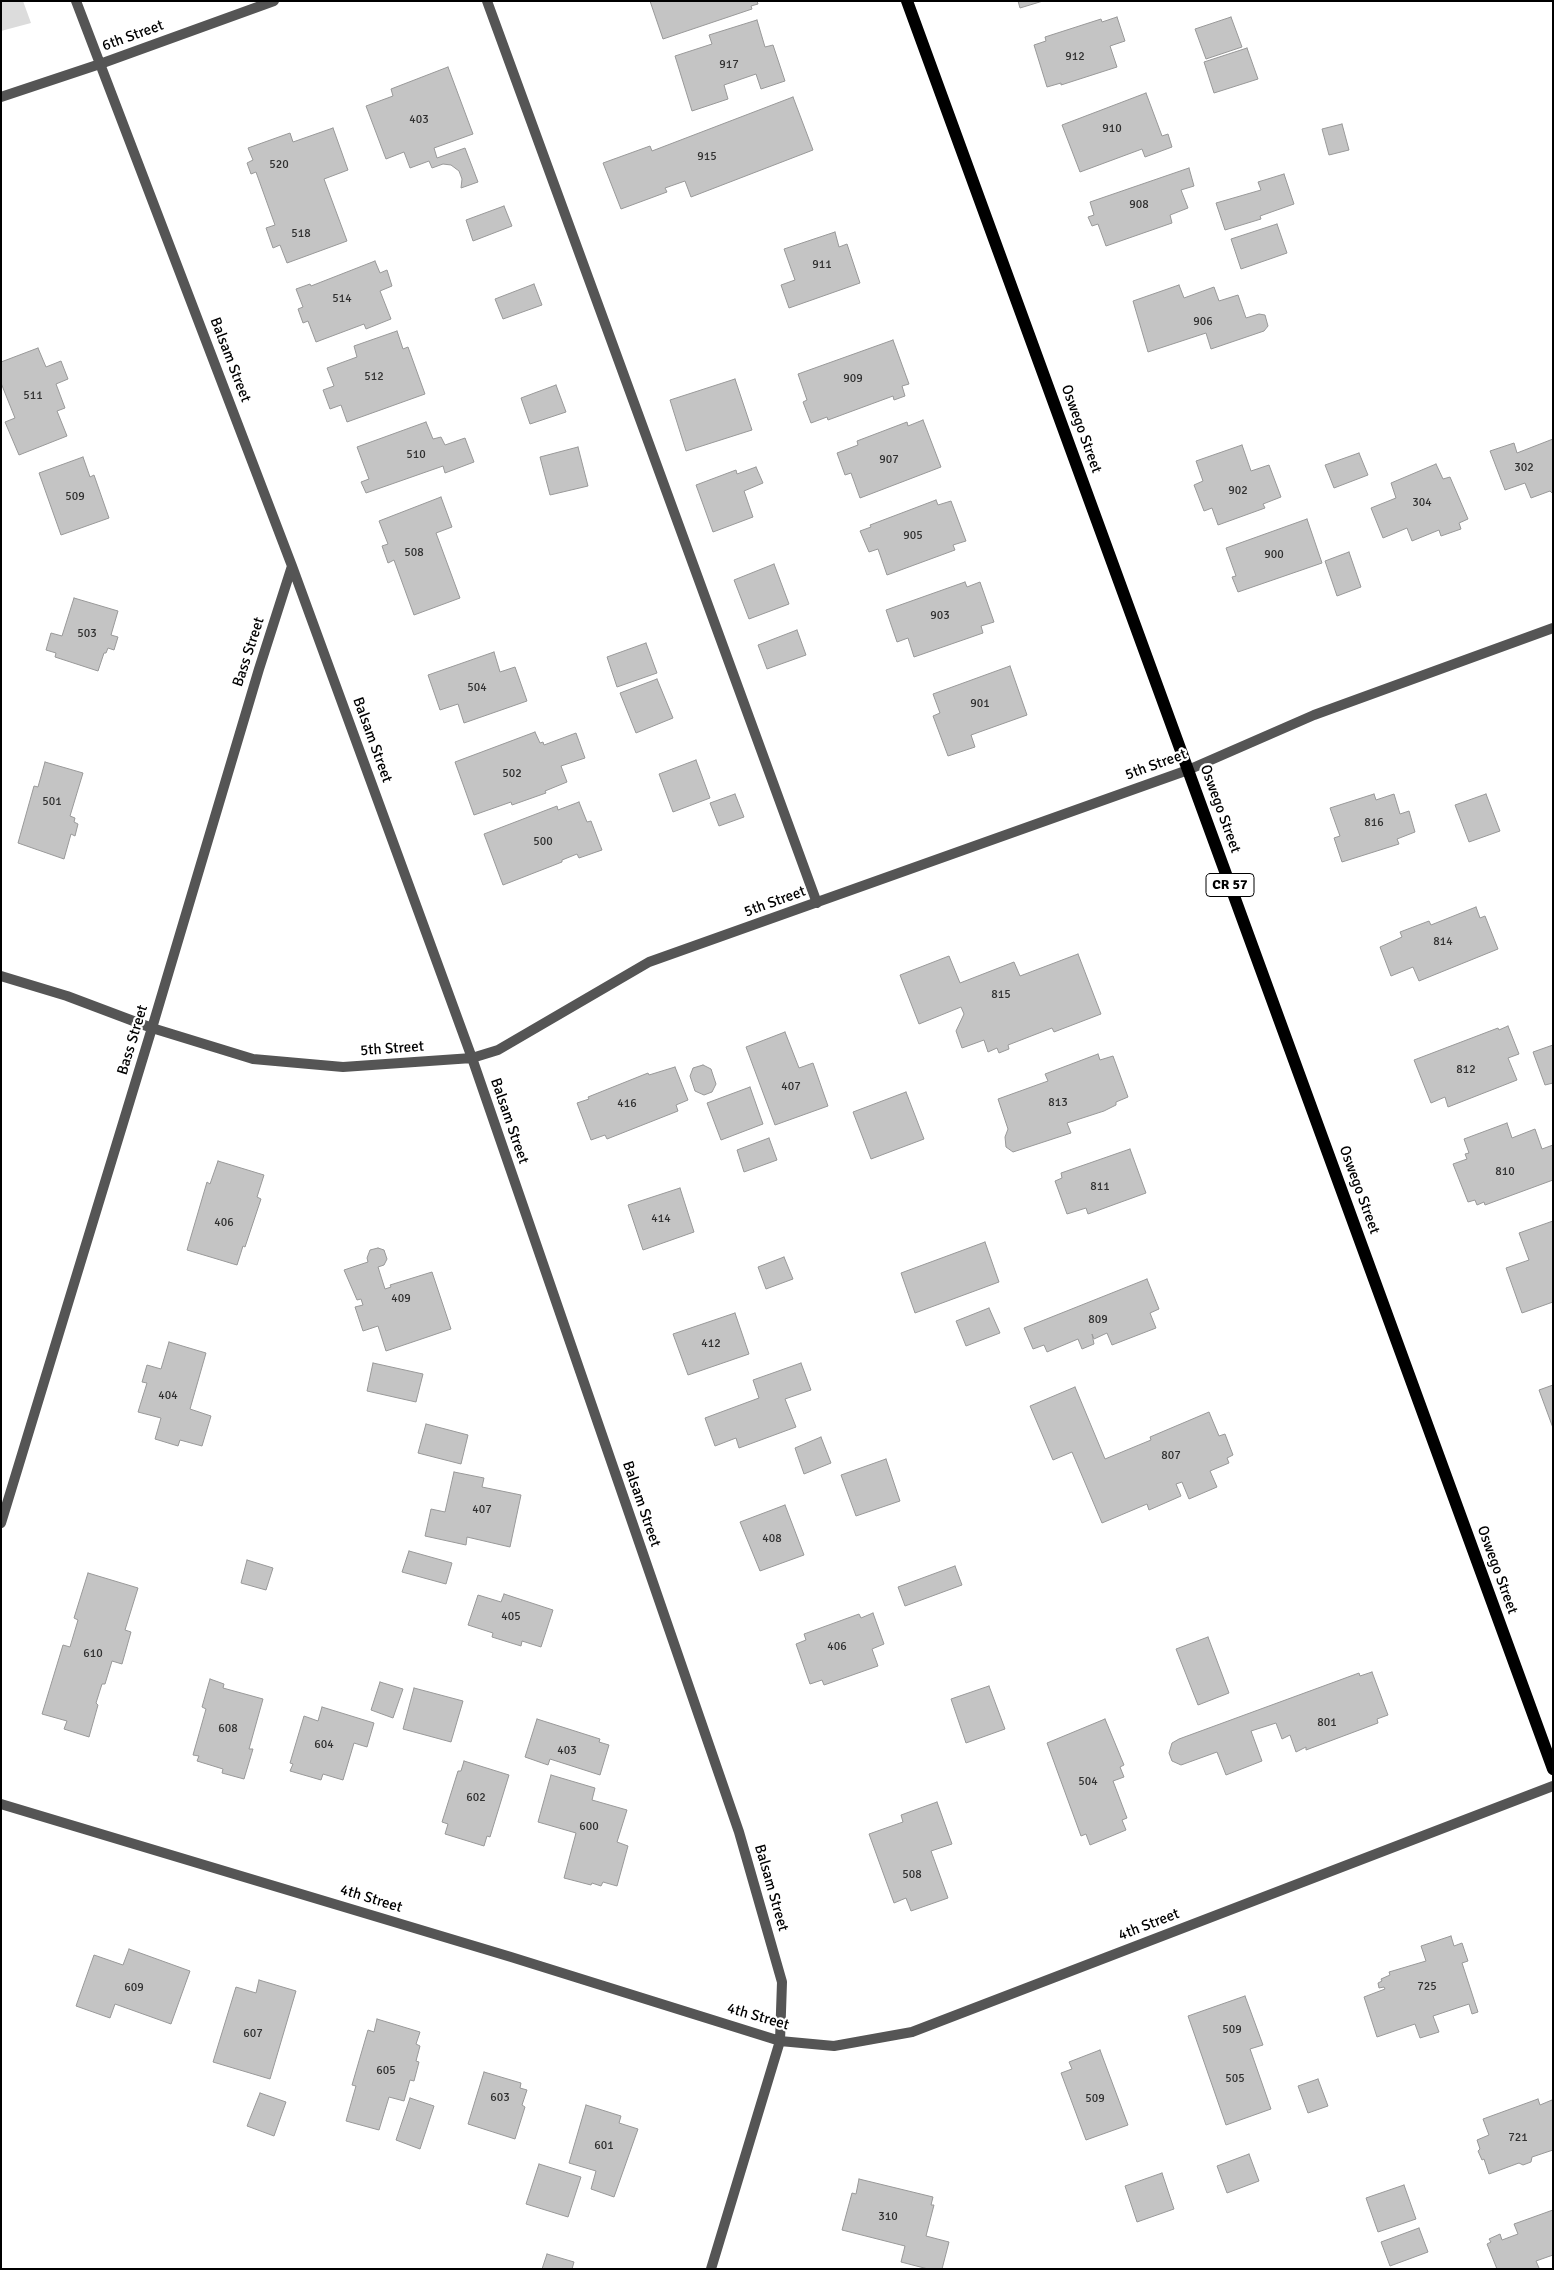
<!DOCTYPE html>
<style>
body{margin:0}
#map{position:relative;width:1554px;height:2270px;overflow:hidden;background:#fff;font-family:Signika,sans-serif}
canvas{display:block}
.frame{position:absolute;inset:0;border:2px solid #000;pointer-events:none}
</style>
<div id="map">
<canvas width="1554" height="2270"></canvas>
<div class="frame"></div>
</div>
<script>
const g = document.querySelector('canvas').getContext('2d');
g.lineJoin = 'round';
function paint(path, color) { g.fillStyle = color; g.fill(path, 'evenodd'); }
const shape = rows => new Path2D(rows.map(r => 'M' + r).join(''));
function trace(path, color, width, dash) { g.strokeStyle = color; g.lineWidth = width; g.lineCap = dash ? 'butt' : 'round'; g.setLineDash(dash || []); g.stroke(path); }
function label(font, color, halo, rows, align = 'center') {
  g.font = font + ' Signika,sans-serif'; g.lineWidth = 4.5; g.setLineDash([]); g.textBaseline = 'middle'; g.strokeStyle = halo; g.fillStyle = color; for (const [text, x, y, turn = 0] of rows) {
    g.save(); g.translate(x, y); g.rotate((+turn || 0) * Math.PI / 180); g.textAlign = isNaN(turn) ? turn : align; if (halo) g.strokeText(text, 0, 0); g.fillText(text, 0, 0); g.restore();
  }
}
paint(shape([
 [1,1,23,1,31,23,1,31]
]), '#dcdcdc');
const building = shape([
 [650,1,757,1,758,4,751,6,752,9,663,39,650,1],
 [1018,1,1043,1,1020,8,1018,1],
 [1117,17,1125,41,1110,46,1117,67,1061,85,1061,83,1047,87,1034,45,1046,41,1045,37,1101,19,1102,22,1117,17],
 [1231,17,1242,47,1206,59,1195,29,1231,17],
 [757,20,765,47,773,45,785,81,761,89,756,74,724,85,728,99,692,111,675,56,712,44,709,35,757,20],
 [1247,48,1258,79,1214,93,1204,62,1247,48],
 [448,67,473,134,434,148,437,158,465,148,478,182,461,188,462,179,459,171,451,165,443,164,432,168,429,161,410,168,404,152,386,159,366,106,393,96,391,89,448,67],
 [1146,93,1162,136,1168,134,1172,147,1145,157,1142,149,1080,172,1062,125,1146,93],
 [793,97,813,150,691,197,685,181,665,188,667,192,621,209,603,163,650,146,652,151,793,97],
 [1342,124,1349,150,1329,155,1322,129,1342,124],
 [333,128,348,170,324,179,347,241,287,263,280,245,273,248,266,228,275,225,256,172,251,174,247,163,253,160,248,148,290,133,293,142,333,128],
 [1189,168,1194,186,1181,190,1188,208,1170,215,1172,223,1106,246,1098,224,1092,226,1088,217,1094,215,1090,202,1189,168],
 [1284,174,1294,204,1260,216,1261,219,1225,230,1216,203,1261,190,1258,182,1284,174],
 [504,206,512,226,473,241,466,220,504,206],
 [1277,224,1287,253,1241,269,1231,239,1277,224],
 [835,232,839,247,847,244,860,283,789,308,781,285,795,280,784,249,835,232],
 [375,261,380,273,387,270,392,286,380,291,391,319,366,329,364,324,316,342,308,321,303,323,298,309,303,307,296,289,310,284,311,286,375,261],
 [534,284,542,305,503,319,495,299,534,284],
 [1179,285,1184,298,1214,287,1219,301,1238,295,1246,318,1259,314,1265,315,1268,326,1264,331,1211,349,1206,333,1148,352,1133,301,1179,285],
 [397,331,403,349,408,347,425,394,347,422,341,405,330,409,323,390,334,386,327,368,357,357,354,346,397,331],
 [893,340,909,384,902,386,905,396,894,400,893,396,828,420,827,417,811,423,803,402,807,400,798,374,893,340],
 [38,348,46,367,61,361,68,379,56,384,65,408,57,411,67,436,19,455,5,422,15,418,1,383,1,362,38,348],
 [735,379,752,430,686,451,670,400,735,379],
 [556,385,566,412,530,424,521,398,556,385],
 [923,420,941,467,860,498,851,473,845,475,837,453,858,445,857,441,907,422,908,426,923,420],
 [426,422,433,439,441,437,445,445,465,438,474,462,445,473,443,466,366,493,361,482,369,479,357,447,426,422],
 [1553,439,1553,494,1550,491,1531,498,1525,483,1505,490,1490,451,1514,443,1517,453,1553,439],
 [1242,445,1251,471,1269,465,1281,497,1263,504,1265,508,1218,525,1212,508,1204,511,1194,485,1203,481,1196,461,1242,445],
 [578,447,588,486,550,495,540,457,578,447],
 [1359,453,1368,475,1334,488,1325,465,1359,453],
 [83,457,90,477,94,475,109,518,61,535,39,473,83,457],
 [1436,464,1443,479,1450,477,1468,519,1459,523,1461,529,1441,536,1439,530,1412,541,1407,528,1383,538,1371,508,1396,498,1391,483,1436,464],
 [756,467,763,483,744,491,753,517,713,532,696,485,736,470,737,474,756,467],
 [441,497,452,527,436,533,460,598,414,615,394,560,388,563,382,546,388,544,379,521,441,497],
 [936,500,938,505,951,501,966,541,953,545,955,550,887,575,878,549,869,552,860,531,871,527,870,525,936,500],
 [1307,519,1322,563,1238,592,1232,577,1236,576,1226,548,1307,519],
 [1349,552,1361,587,1337,596,1325,561,1349,552],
 [774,564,789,604,749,619,734,580,774,564],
 [965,582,967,587,980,582,994,622,981,626,983,633,914,657,908,638,897,642,886,610,965,582],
 [74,598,118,611,111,635,118,637,114,650,108,648,106,653,104,653,98,671,55,657,56,653,46,650,51,633,62,636,74,598],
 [797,630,806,655,767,669,758,645,797,630],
 [646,643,657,673,617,687,607,657,646,643],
 [494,652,500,672,515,667,527,701,464,723,458,704,440,710,428,675,494,652],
 [1010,666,1027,715,971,735,975,747,948,756,933,716,940,713,933,694,1010,666],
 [657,679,673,718,636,733,620,693,657,679],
 [535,732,540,743,543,742,544,745,576,733,585,758,561,766,567,782,545,791,546,793,512,805,511,802,474,815,455,762,535,732],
 [696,760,710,798,673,812,659,774,696,760],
 [45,762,83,773,70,816,75,818,74,822,78,824,75,836,71,834,64,859,18,843,34,786,38,787,45,762],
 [735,794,744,817,719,826,710,803,735,794],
 [1374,794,1376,800,1394,794,1400,814,1409,811,1415,832,1397,839,1399,844,1342,862,1334,838,1340,836,1330,808,1374,794],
 [1486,794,1500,831,1469,842,1455,805,1486,794],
 [579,802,587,822,591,821,602,850,579,858,577,854,562,860,562,862,503,885,484,834,557,806,558,810,579,802],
 [1476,907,1480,918,1485,916,1498,949,1419,981,1413,967,1391,976,1380,947,1402,937,1400,932,1429,921,1431,925,1476,907],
 [1078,954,1101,1014,1054,1032,1052,1028,1008,1045,1009,1049,999,1053,997,1048,988,1052,984,1040,962,1048,956,1031,964,1014,961,1007,919,1024,900,975,949,956,960,983,1014,962,1020,976,1078,954],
 [1508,1026,1519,1054,1508,1058,1517,1080,1448,1107,1445,1097,1431,1103,1414,1060,1498,1028,1499,1030,1508,1026],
 [785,1032,799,1068,813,1063,828,1106,775,1125,746,1047,785,1032],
 [1553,1045,1553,1083,1545,1085,1533,1052,1553,1045],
 [1098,1054,1100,1060,1113,1056,1128,1097,1116,1102,1116,1105,1104,1111,1067,1123,1071,1133,1013,1152,1006,1147,1005,1137,1008,1129,998,1099,1048,1081,1045,1074,1098,1054],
 [703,1065,711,1069,716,1084,712,1092,704,1095,695,1091,690,1076,693,1068,703,1065],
 [675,1067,688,1100,676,1105,678,1111,607,1139,605,1135,591,1140,577,1103,589,1099,588,1097,648,1073,649,1075,675,1067],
 [750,1087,763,1124,721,1140,707,1103,750,1087],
 [906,1092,924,1139,871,1159,853,1112,906,1092],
 [1507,1123,1512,1138,1535,1129,1542,1149,1553,1145,1553,1180,1485,1205,1484,1202,1477,1205,1475,1200,1468,1202,1453,1164,1467,1159,1465,1154,1469,1153,1464,1139,1507,1123],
 [769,1138,777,1160,744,1172,737,1150,769,1138],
 [1130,1149,1146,1193,1088,1214,1086,1208,1067,1214,1055,1181,1062,1178,1061,1173,1130,1149],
 [218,1161,264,1175,257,1197,261,1199,245,1247,243,1246,237,1265,187,1250,207,1182,210,1184,218,1161],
 [680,1188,694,1232,643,1250,628,1205,680,1188],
 [1553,1221,1553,1302,1522,1313,1506,1268,1529,1260,1519,1233,1553,1221],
 [985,1242,999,1282,915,1313,901,1273,985,1242],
 [378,1248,384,1250,387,1259,384,1265,378,1267,385,1289,391,1287,390,1285,432,1272,451,1329,386,1351,378,1326,363,1331,355,1307,363,1305,361,1299,357,1300,344,1270,368,1262,367,1258,370,1250,378,1248],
 [784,1257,793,1279,766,1289,758,1267,784,1257],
 [1147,1279,1159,1309,1150,1313,1156,1328,1112,1345,1107,1333,1094,1339,1092,1334,1094,1344,1082,1349,1078,1339,1047,1352,1044,1345,1033,1349,1024,1328,1147,1279],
 [989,1308,1000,1333,966,1346,956,1321,989,1308],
 [735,1313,749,1354,688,1375,673,1334,735,1313],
 [169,1342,206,1353,190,1409,211,1416,202,1446,180,1440,178,1446,155,1439,161,1418,138,1412,147,1383,142,1382,147,1365,161,1369,169,1342],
 [373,1363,423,1374,416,1402,367,1391,373,1363],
 [801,1363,811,1390,785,1399,796,1427,739,1448,736,1438,715,1446,705,1418,759,1398,753,1380,801,1363],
 [1553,1385,1553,1428,1539,1390,1553,1385],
 [1075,1387,1105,1459,1151,1440,1150,1437,1209,1412,1219,1436,1225,1434,1233,1455,1227,1458,1229,1463,1210,1471,1217,1487,1189,1499,1182,1482,1176,1484,1181,1496,1149,1510,1147,1504,1102,1523,1072,1452,1053,1460,1030,1406,1075,1387],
 [426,1424,468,1435,461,1464,418,1453,426,1424],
 [821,1437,831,1463,804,1474,795,1448,821,1437],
 [886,1459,900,1501,856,1516,841,1475,886,1459],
 [454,1472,484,1478,482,1487,521,1495,510,1547,467,1537,466,1545,425,1536,431,1509,445,1512,454,1472],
 [785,1505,804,1555,760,1571,740,1522,785,1505],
 [409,1551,452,1563,446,1584,402,1572,409,1551],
 [247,1560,273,1568,266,1590,241,1583,247,1560],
 [955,1566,962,1585,905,1606,898,1587,955,1566],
 [88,1573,138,1588,125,1630,131,1632,122,1664,112,1661,105,1684,102,1684,96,1703,98,1705,89,1737,64,1729,67,1721,42,1714,63,1645,70,1647,78,1620,74,1618,88,1573],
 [504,1594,553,1610,541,1647,522,1641,521,1646,492,1637,493,1633,468,1625,478,1595,501,1602,504,1594],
 [873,1613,884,1644,872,1649,878,1666,824,1685,822,1680,810,1684,796,1644,806,1640,804,1634,859,1614,861,1618,873,1613],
 [1208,1637,1229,1693,1198,1705,1176,1649,1208,1637],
 [1372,1672,1388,1715,1377,1719,1378,1723,1306,1750,1306,1747,1296,1752,1290,1735,1282,1739,1276,1723,1251,1731,1262,1761,1226,1775,1217,1752,1181,1765,1172,1761,1169,1753,1172,1743,1179,1739,1359,1673,1360,1676,1372,1672],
 [210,1679,224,1684,223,1688,263,1699,249,1749,253,1749,244,1779,222,1773,223,1769,197,1761,199,1756,193,1755,206,1709,202,1707,210,1679],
 [380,1682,403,1689,393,1718,371,1710,380,1682],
 [989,1686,1005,1729,966,1743,951,1699,989,1686],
 [414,1688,463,1701,451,1742,403,1729,414,1688],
 [322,1707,374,1723,367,1747,354,1743,343,1780,323,1774,321,1780,290,1771,293,1764,290,1763,304,1716,318,1721,322,1707],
 [537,1719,600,1739,599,1742,609,1745,600,1775,550,1759,548,1765,525,1757,537,1719],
 [1105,1719,1124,1765,1120,1767,1124,1777,1113,1781,1127,1818,1122,1820,1126,1830,1090,1845,1086,1834,1081,1836,1047,1743,1105,1719],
 [464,1761,509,1775,490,1837,487,1836,484,1846,445,1834,448,1824,442,1822,458,1771,461,1771,464,1761],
 [551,1775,595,1788,592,1800,627,1810,617,1842,628,1846,617,1886,603,1882,601,1886,592,1883,591,1885,564,1878,576,1833,538,1822,551,1775],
 [937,1802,952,1844,931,1851,948,1898,911,1911,906,1898,894,1903,869,1834,903,1822,901,1815,937,1802],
 [1451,1936,1454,1946,1462,1943,1468,1961,1462,1963,1478,2012,1472,2014,1469,2004,1433,2016,1439,2032,1420,2038,1415,2024,1377,2037,1364,1997,1385,1989,1384,1987,1379,1988,1378,1983,1382,1981,1381,1979,1390,1975,1389,1972,1426,1961,1421,1946,1451,1936],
 [129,1949,190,1971,171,2024,115,2004,110,2018,76,2006,94,1955,123,1965,129,1949],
 [259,1980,296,1991,270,2079,213,2062,236,1987,256,1993,259,1980],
 [1245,1996,1263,2045,1250,2049,1271,2109,1226,2125,1188,2016,1245,1996],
 [377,2019,420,2032,416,2044,420,2046,416,2061,419,2062,414,2081,410,2080,404,2101,389,2097,379,2130,346,2121,356,2086,352,2085,368,2030,374,2032,377,2019],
 [1100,2050,1128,2125,1086,2140,1061,2073,1072,2069,1069,2062,1100,2050],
 [484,2072,521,2083,520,2088,527,2090,522,2105,525,2107,515,2139,468,2124,484,2072],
 [1318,2079,1328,2106,1308,2113,1298,2086,1318,2079],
 [260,2093,286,2102,274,2136,247,2126,260,2093],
 [410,2098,434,2106,420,2149,396,2140,410,2098],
 [1538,2099,1540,2105,1552,2100,1553,2103,1553,2150,1532,2157,1531,2162,1523,2165,1519,2163,1489,2174,1484,2159,1482,2160,1478,2151,1480,2149,1477,2140,1489,2135,1483,2119,1538,2099],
 [586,2105,621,2116,619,2123,638,2129,614,2197,591,2189,596,2171,569,2163,586,2105],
 [1249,2154,1259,2181,1227,2193,1217,2166,1249,2154],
 [539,2164,581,2177,568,2217,526,2204,539,2164],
 [1162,2173,1174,2209,1137,2222,1125,2186,1162,2173],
 [859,2179,933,2197,931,2205,934,2205,926,2236,949,2242,942,2269,928,2269,901,2262,905,2246,842,2230,852,2193,856,2194,859,2179],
 [1404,2185,1416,2219,1378,2232,1366,2198,1404,2185],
 [1553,2210,1553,2255,1536,2261,1539,2268,1536,2269,1497,2269,1487,2244,1491,2242,1489,2239,1500,2234,1502,2240,1518,2234,1514,2224,1553,2210],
 [1419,2228,1428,2252,1390,2266,1381,2242,1419,2228],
 [547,2254,574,2262,572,2269,542,2269,547,2254]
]);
paint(building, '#c4c4c4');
trace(building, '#999', 1);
trace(shape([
 [487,1,817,903]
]), '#555', 10);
trace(shape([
 [76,1,292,566,472,1058,739,1832,782,1982,780,2041,711,2269],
 [1,97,100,64,274,1],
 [1,976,67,996,152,1028,253,1059,343,1067,472,1058,498,1050,649,962,1188,770,1314,715,1553,628],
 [1,1523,152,1028,259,669,292,566],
 [1,1804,511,1957,780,2041,834,2046,912,2032,1553,1786]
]), '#555', 10);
trace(shape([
 [907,1,1553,1769]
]), '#000', 12);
label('12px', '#313131', null, [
 ["912",1075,57],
 ["917",729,65],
 ["403",419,120],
 ["910",1112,129],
 ["915",707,157],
 ["520",279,165],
 ["908",1139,205],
 ["518",301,234],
 ["911",822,265],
 ["514",342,299],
 ["906",1203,322],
 ["512",374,377],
 ["909",853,379],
 ["511",33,396],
 ["510",416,455],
 ["907",889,460],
 ["302",1524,468],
 ["902",1238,491],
 ["509",75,497],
 ["304",1422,503],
 ["905",913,536],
 ["508",414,553],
 ["900",1274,555],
 ["903",940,616],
 ["503",87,634],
 ["504",477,688],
 ["901",980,704],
 ["502",512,774],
 ["501",52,802],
 ["816",1374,823],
 ["500",543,842],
 ["814",1443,942],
 ["815",1001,995],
 ["812",1466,1070],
 ["407",791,1087],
 ["813",1058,1103],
 ["416",627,1104],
 ["810",1505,1172],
 ["811",1100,1187],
 ["414",661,1219],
 ["406",224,1223],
 ["409",401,1299],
 ["809",1098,1320],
 ["412",711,1344],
 ["404",168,1396],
 ["807",1171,1456],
 ["407",482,1510],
 ["408",772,1539],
 ["405",511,1617],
 ["406",837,1647],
 ["610",93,1654],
 ["801",1327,1723],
 ["608",228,1729],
 ["604",324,1745],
 ["403",567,1751],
 ["504",1088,1782],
 ["602",476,1798],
 ["600",589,1827],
 ["508",912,1875],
 ["725",1427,1987],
 ["609",134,1988],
 ["509",1232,2030],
 ["607",253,2034],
 ["605",386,2071],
 ["505",1235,2079],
 ["603",500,2098],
 ["509",1095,2099],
 ["721",1518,2138],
 ["601",604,2146],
 ["310",888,2217]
]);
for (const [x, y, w] of [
 [1230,885,48]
]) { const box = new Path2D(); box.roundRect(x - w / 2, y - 11.5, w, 23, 4); g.fillStyle = '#fff'; g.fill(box); trace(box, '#000', 1); }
label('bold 14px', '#000', null, [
 ["CR 57",1230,885]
]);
label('15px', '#000', '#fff', [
 ["6th Street",133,36,-20],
 ["Balsam Street",230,360,69],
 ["Oswego Street",1081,429,70],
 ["Bass Street",249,652,-72],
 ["Balsam Street",372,740,70],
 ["5th Street",1156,765,-20],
 ["Oswego Street",1220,809,70],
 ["5th Street",775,902,-20],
 ["Bass Street",133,1040,-73],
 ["5th Street",392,1049,-4],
 ["Balsam Street",509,1121,71],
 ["Oswego Street",1359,1190,70],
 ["Balsam Street",641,1504,71],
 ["Oswego Street",1497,1570,70],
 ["Balsam Street",771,1888,74],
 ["4th Street",371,1899,17],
 ["4th Street",1149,1925,-21],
 ["4th Street",758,2017,16]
]);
</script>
